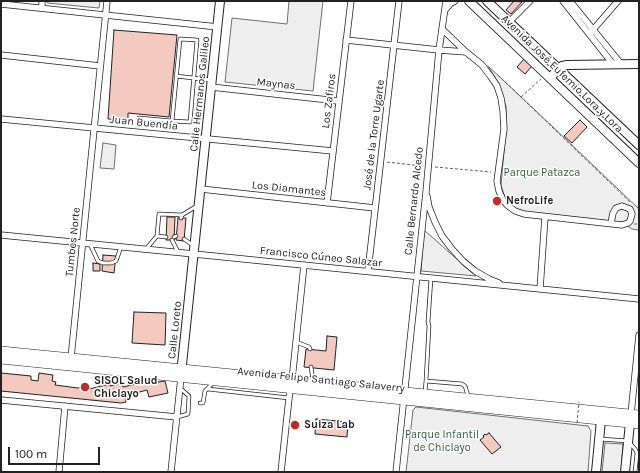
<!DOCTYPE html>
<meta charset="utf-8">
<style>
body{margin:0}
#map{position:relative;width:640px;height:473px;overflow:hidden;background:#fff;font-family:Karla,sans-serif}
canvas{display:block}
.frame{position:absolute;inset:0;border:2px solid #222;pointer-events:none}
.scale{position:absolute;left:8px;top:447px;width:92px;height:18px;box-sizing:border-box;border:2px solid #222;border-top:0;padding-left:5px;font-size:12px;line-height:14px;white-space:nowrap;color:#222;-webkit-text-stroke:3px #fff;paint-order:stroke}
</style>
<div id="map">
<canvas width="640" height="473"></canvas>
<div class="frame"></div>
<div class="scale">100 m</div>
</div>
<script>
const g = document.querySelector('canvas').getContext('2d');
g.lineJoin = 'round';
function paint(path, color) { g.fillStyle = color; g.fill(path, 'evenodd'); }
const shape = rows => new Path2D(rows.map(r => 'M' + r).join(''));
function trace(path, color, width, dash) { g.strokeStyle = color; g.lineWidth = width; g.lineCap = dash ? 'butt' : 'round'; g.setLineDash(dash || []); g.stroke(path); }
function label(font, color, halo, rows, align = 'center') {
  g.font = font + ' Karla,sans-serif'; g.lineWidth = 3; g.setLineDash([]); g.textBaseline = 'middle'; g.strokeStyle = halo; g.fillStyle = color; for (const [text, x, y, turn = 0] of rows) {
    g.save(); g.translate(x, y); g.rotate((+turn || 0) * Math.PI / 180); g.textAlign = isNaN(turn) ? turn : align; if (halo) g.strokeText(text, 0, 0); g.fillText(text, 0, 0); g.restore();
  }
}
const green = shape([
 [47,1,100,1,99,8,47,3,47,1],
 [289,1,323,1,313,91,225,82,232,18,287,24,289,1],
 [488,66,552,126,639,209,639,230,632,229,621,222,528,213,517,209,510,204,504,195,501,185,506,129,506,106,495,77,488,66],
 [103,143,116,145,114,169,100,168,103,143],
 [424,230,476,276,421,271,424,230],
 [416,407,588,426,591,431,588,472,406,472,413,410,416,407],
 [605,443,623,444,621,472,602,472,605,443]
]);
paint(green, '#eee');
trace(green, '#6f6f6f', 1);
const building = shape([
 [514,1,522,2,511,14,506,10,514,1],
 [114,30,177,35,169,117,128,113,128,121,108,119,114,30],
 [524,59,532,66,525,74,517,67,524,59],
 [580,120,587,127,572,143,564,136,580,120],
 [167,217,175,217,174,240,166,240,167,217],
 [178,218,186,218,184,241,176,240,178,218],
 [103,255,116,256,114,273,102,271,103,255],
 [93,263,100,264,100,271,93,271,93,263],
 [134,312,166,313,165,345,132,343,134,312],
 [327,336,337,337,334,370,304,367,306,349,326,351,327,336],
 [1,373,31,376,31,380,38,381,39,373,53,375,52,381,56,382,55,385,78,388,85,386,85,390,110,384,110,386,122,383,123,387,157,379,158,382,165,381,168,393,149,397,147,390,125,396,126,402,121,403,1,391,1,373],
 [316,419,348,422,347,437,315,434,316,419],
 [489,433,501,447,492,454,480,440,484,437,483,436,485,434,486,435,489,433]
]);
paint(building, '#f3c9c0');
trace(building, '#222', 1);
const lane = shape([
 [176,76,210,80],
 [139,118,172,121,190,122,197,40,180,39,172,121],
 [181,218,182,215,197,206],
 [157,236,159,214,182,215],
 [174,237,176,236],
 [184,239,194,246],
 [172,240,178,252],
 [90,244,98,261,103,263,111,263,116,261,121,247],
 [146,249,157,236,166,237],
 [296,342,309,347,310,349],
 [311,367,313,380],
 [426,381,429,326,428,322,431,278],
 [208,389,289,398],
 [425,392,426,381,462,384,465,386,466,389,468,396],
 [200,403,203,403,205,391,213,383],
 [177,417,188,414,189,396,180,388],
 [600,439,628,441,635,449,637,453,635,472]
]);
const street = shape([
 [563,1,613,64],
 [570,1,621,64],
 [1,4,218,27],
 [42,8,42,1],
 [446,9,451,3,455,1],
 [509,22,530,1],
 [442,29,466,52,482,65,491,77,497,86,501,98,503,111,504,129,497,181,499,191,503,200,507,205,515,211,524,214,622,225,628,223,630,221,632,214,630,209,622,206,616,208,613,213,611,223],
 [591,32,618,1],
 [346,40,439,50,466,52],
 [1,55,100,66],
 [211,87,338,101],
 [1,119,333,151],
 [201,189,375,208],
 [427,196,429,207,435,222,442,236,452,249,463,261,475,271,489,279,499,283],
 [327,203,351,1],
 [1,235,194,254,639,299],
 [368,271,399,1],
 [540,289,545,217],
 [71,358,107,1],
 [292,380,304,265],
 [1,400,177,417],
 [631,414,639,335],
 [59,472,65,406],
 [171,472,181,377],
 [281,472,290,389],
 [396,472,426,192,439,50,446,1]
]);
const secondary = shape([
 [469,1,639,163],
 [487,1,639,145],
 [550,78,559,68,562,66,567,65,639,64],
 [181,374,220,1],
 [596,472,601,420],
 [625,472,630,423]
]);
const primary = shape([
 [1,351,313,382,405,392,639,415],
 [1,359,639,424]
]);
trace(lane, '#222', 4.5);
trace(street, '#222', 7);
trace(secondary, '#222', 10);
trace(primary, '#222', 10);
trace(shape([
 [498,75,631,203],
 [521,97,541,79],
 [387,162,422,166],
 [435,167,491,172],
 [634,224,639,224]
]), '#646464', 1, [3, 2]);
trace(lane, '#fff', 3);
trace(street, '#fff', 5.5);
trace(secondary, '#fff', 8);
trace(primary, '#fff', 9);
trace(shape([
 [577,423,579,402]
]), '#646464', 1, [3, 2]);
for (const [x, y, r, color] of [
 [497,201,5,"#c62828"],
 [85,387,5,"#c62828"],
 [295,425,5,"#c62828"]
]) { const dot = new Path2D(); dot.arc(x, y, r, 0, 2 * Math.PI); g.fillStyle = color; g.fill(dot); trace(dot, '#fff', 1.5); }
label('11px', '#222', '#fff', [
 ["Avenida José Eufemio Lora y Lora",562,74,44],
 ["Maynas",276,84,6],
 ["Calle Hermanos Galileo",200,94,-84],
 ["Los Zafiros",329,101,-83],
 ["Juan Buendía",144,123,6],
 ["José de la Torre Ugarte",374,135,-83],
 ["Los Diamantes",289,189,6],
 ["Calle Bernardo Alcedo",414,201,-84],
 ["Tumbes Norte",73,242,-84],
 ["Francisco Cúneo Salazar",321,257,6],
 ["Calle Loreto",175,330,-84],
 ["Avenida Felipe Santiago Salaverry",321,380,6]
]);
label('11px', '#2f5e38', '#fff', [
 ["Parque Patazca",542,173],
 ["Parque Infantil",442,435],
 ["de Chiclayo",442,448]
]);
label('bold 11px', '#222', '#fff', [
 ["NefroLife",506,201],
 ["SISOL Salud",94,381],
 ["Chiclayo",94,394],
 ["Suiza Lab",304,425]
], 'left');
</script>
